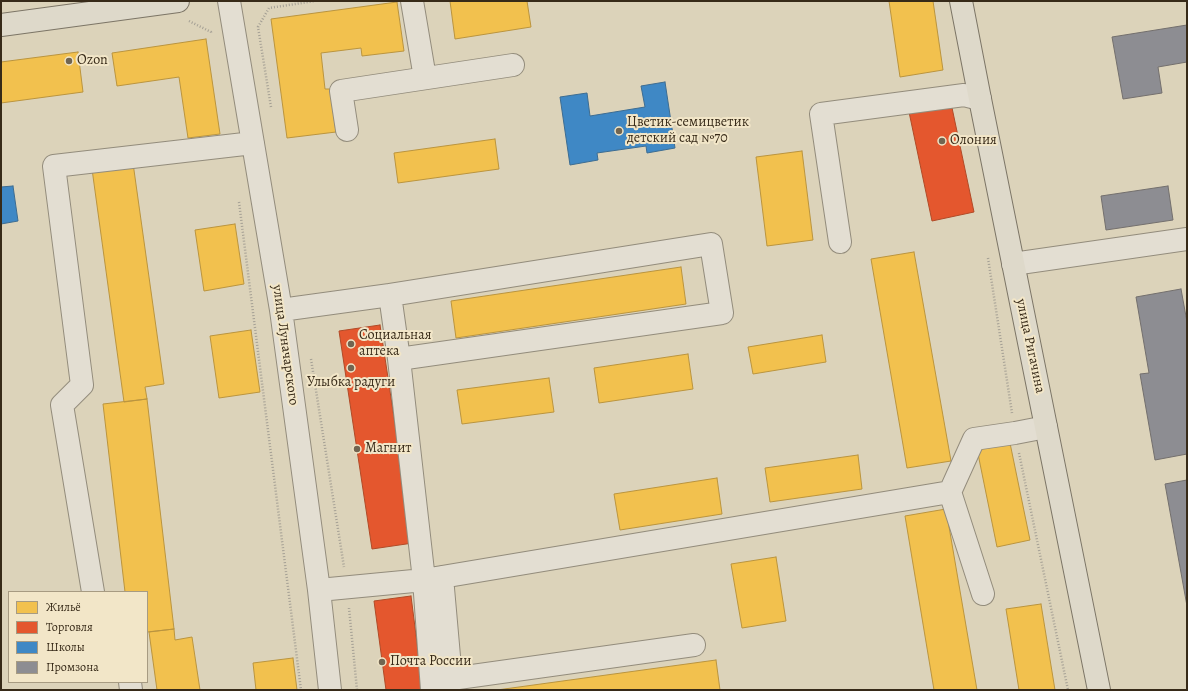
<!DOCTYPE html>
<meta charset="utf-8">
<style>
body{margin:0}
#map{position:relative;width:1188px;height:691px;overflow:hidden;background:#dcd3ba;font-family:Alegreya,serif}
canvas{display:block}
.frame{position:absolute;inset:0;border:2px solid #372a18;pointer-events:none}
.legend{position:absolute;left:8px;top:591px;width:140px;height:92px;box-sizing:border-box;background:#f2e6c8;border:1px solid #a79b82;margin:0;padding:5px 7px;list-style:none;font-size:12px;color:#372a18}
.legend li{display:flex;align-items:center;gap:8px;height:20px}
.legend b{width:20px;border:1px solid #a79b82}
</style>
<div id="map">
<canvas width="1188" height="691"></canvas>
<div class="frame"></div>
<ul class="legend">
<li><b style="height:11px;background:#f2c14e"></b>Жильё</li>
<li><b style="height:11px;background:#e4572e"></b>Торговля</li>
<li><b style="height:11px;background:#3f88c5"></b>Школы</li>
<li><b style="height:11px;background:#8d8d92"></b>Промзона</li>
</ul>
</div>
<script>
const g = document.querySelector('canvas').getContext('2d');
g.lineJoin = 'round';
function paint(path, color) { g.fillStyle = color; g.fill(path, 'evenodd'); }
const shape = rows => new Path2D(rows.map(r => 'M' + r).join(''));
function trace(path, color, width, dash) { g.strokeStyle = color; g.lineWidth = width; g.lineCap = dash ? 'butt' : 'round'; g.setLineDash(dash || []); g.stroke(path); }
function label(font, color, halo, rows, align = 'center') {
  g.font = font + ' Alegreya,serif'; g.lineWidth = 4; g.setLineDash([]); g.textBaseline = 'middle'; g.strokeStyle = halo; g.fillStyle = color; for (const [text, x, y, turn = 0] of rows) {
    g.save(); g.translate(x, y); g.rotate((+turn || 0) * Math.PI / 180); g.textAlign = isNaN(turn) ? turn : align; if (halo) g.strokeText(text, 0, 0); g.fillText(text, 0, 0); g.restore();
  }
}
const homes = shape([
 [450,1,527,1,531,27,455,39,450,1],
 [889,1,933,1,943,70,900,77,889,1],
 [397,2,404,51,362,56,361,48,321,53,325,89,330,89,336,132,287,138,271,19,397,2],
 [206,39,220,134,188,138,179,77,117,86,112,53,206,39],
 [78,52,83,92,1,103,1,62,78,52],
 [495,139,499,169,398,183,394,153,495,139],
 [802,151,813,240,767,246,756,157,802,151],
 [133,163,164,384,145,387,147,399,124,402,92,169,133,163],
 [235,224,244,284,204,291,195,230,235,224],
 [914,252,951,461,907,468,871,259,914,252],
 [681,267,686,304,456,338,451,301,681,267],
 [251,330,260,392,219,398,210,336,251,330],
 [822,335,826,362,753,374,748,347,822,335],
 [688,354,693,389,599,403,594,368,688,354],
 [549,378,554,412,462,424,457,390,549,378],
 [147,399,174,629,147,632,147,592,125,592,103,404,147,399],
 [1010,443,1030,540,997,547,977,449,1010,443],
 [858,455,862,489,770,502,765,468,858,455],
 [717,478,722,514,620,530,614,494,717,478],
 [946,509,977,690,934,690,905,516,946,509],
 [776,557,786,621,742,628,731,564,776,557],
 [1041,604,1055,690,1019,690,1006,609,1041,604],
 [174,629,175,640,192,637,200,690,157,690,149,632,174,629],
 [293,658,297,690,256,690,253,663,293,658],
 [716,660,720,690,497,690,716,660]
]);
paint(homes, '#f2c14e');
trace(homes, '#ba943e', 1);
const shops = shape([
 [951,103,974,212,932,221,909,112,951,103],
 [380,325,413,543,372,549,339,331,380,325],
 [411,596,423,690,386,690,374,601,411,596]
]);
paint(shops, '#e4572e');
trace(shops, '#b04a27', 1);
const schools = shape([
 [665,82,675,148,647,153,646,146,597,153,598,160,570,165,560,97,587,93,590,116,645,107,641,86,665,82],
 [13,186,18,221,1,224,1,187,13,186]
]);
paint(schools, '#3f88c5');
trace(schools, '#3d6c91', 1);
const industry = shape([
 [1187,25,1187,62,1158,67,1162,93,1123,99,1112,37,1187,25],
 [1168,186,1173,220,1106,230,1101,196,1168,186],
 [1181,289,1187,322,1187,454,1155,460,1140,374,1149,373,1136,297,1181,289],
 [1187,480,1187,606,1165,484,1187,480]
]);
paint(industry, '#8d8d92');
trace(industry, '#736f6d', 1);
const minor = shape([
 [229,1,281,310,319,590,330,690],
 [412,1,425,78],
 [347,130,341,91,513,65],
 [840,242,821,114,964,95,980,99],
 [1013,264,1187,239],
 [281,310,390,295,711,244,722,313,399,359,390,295],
 [399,359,424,580,432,690],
 [950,492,983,594],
 [442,577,451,679],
 [319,590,424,580,950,492,974,439,1015,433,1046,427],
 [93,592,62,405,82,385,54,166,253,143],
 [130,682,131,690],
 [432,683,451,679,694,645]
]);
const major = shape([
 [961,1,980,99,1099,690],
 [1,25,178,1]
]);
trace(minor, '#938c7c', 24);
trace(major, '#7c7566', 24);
trace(shape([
 [189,21,211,32,211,34],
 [271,107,258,27,269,8,315,1],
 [239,202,301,690],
 [988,258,1012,413],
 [311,359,344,567],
 [1019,453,1068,690],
 [349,608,357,690]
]), '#a5a095', 2.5, [1, 2]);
trace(minor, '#e3ded2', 22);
trace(major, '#ded9ca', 22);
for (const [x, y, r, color] of [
 [69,61,4,"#716551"],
 [619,131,4,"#716551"],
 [942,141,4,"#716551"],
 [351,344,4,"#716551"],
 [351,368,4,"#716551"],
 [357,449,4,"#716551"],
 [382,662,4,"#716551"]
]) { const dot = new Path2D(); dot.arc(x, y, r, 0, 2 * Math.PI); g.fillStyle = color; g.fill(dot); trace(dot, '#f2e6c8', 1.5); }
label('14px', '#372a18', '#f2e6c8', [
 ["Ozon",77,61],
 ["Цветик-семицветик",627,123],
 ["детский сад №70",627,139],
 ["Олония",950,141],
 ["Социальная",359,336],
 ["аптека",359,352],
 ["Улыбка радуги",351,383,"center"],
 ["Магнит",365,449],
 ["Почта России",390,662]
], 'left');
label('14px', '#372a18', '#f2e6c8', [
 ["улица Луначарского",285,345,82],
 ["улица Ригачина",1030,346,78]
]);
</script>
